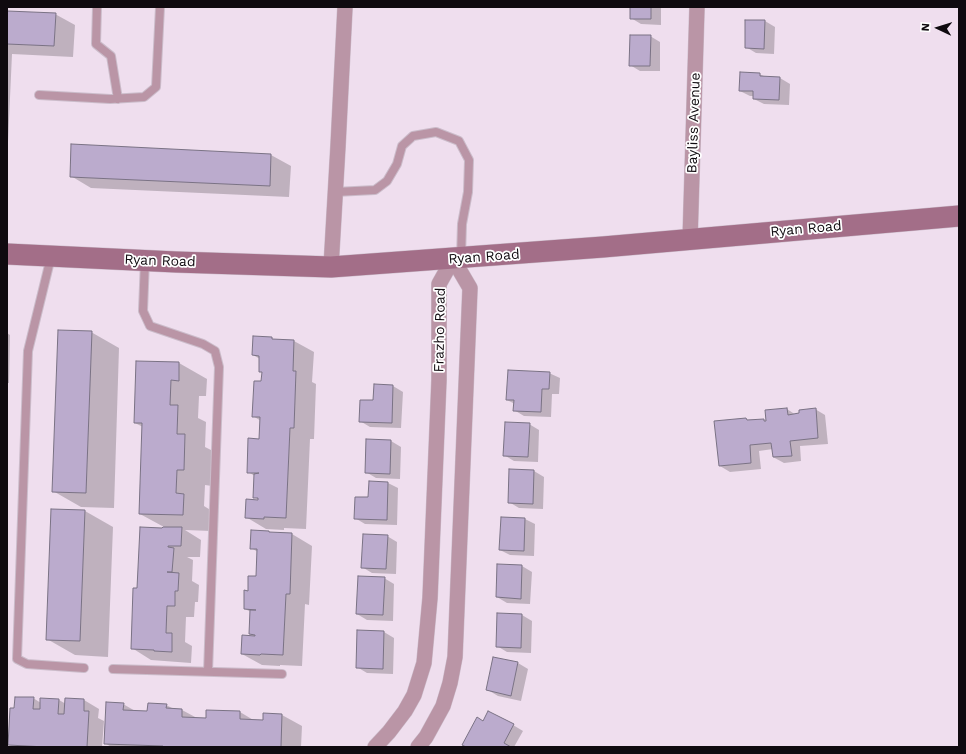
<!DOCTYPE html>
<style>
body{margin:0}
#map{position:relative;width:966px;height:754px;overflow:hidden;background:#efdeee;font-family:"Work Sans",sans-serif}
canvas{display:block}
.frame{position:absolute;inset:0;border:8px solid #0f0a0f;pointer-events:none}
.north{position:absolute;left:918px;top:8px;width:40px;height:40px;-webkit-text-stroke:3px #fff;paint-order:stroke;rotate:274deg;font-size:11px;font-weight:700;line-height:16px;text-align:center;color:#0f0a0f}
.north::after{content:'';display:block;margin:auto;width:14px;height:18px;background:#0f0a0f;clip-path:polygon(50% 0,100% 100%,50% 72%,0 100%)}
</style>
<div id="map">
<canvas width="966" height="754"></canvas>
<div class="frame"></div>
<div class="north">N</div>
</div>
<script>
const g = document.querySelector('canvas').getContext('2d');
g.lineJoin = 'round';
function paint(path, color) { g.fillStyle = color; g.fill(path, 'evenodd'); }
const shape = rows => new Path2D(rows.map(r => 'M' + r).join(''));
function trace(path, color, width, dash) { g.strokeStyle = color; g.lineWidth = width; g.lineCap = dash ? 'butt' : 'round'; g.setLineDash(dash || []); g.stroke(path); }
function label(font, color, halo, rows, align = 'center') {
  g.font = font + ' "Work Sans",sans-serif'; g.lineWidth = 3.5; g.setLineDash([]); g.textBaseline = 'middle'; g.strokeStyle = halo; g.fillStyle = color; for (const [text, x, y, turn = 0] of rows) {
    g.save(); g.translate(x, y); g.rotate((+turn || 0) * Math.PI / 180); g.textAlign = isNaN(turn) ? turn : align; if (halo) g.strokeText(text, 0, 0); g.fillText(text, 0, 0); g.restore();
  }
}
paint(shape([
 [631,7,661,7,661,25,641,24,631,18],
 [7,12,55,14,75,25,73,57,12,54,7,164],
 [765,21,775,27,774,54,756,53,746,47],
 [650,36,660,42,660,71,640,71,630,65],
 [759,74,766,77,780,78,790,84,789,105,764,104,754,99,754,96,750,96,740,91],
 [271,155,291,166,289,197,91,188,71,176],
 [91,332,119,348,114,508,81,507,53,491],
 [7,333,10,335,9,383,7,383],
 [271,338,275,340,294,341,314,352,312,382,316,384,314,439,310,439,306,529,284,528,284,530,266,529,246,517,261,501,254,497,255,476,248,472,260,440,261,421,253,416,262,382,263,373,260,371,260,359,253,355],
 [179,363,207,379,206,396,199,396,198,418,206,422,205,447,213,451,212,486,205,485,204,506,212,511,211,531,185,530,201,540,200,557,187,557,193,560,192,581,199,585,198,602,195,602,194,617,186,617,185,642,192,646,191,663,151,660,132,648,138,589,163,529,164,527,140,514,143,427,135,423],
 [549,373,560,378,559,394,552,394,551,417,524,416,514,410,515,404,507,400],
 [393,386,403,392,401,428,370,427,360,421,374,401],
 [7,394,8,394,7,421],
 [787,409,796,415,815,409,825,415,828,444,800,446,801,461,784,463,773,457,773,449,759,451,761,469,730,472,720,466,746,419,749,421,763,420,768,422],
 [529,424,539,430,538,462,514,461,504,455],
 [367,440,391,441,401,447,400,479,376,478,366,472],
 [534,471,544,477,543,509,519,508,509,502],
 [388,483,398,488,397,525,365,524,355,518,369,498],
 [85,511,113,527,108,657,75,655,47,639],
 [502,518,525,519,535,524,534,556,510,555,500,550],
 [269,532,271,533,292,534,312,546,309,605,305,604,302,666,280,665,280,666,262,665,242,654,256,637,250,634,251,612,245,609,249,592,257,577,258,552,251,548],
 [387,536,397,542,396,574,372,573,362,567],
 [522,566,532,572,530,604,507,603,497,597],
 [384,578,394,584,393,621,367,620,357,614],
 [498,614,522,615,532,621,531,653,507,652,497,646],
 [384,632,394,638,393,674,367,673,357,667],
 [518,663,528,669,521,701,498,696,488,690],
 [33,698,41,703,59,700,66,704,84,700,99,709,98,718,104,721,102,747,13,747,9,745,15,709],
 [123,704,137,712,148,712,166,705,174,709,182,710,197,718,206,719,240,712,255,721,264,721,282,715,302,726,301,747,111,747,105,743],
 [484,722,513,725,523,731,514,747,468,747]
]), '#0003');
const building = shape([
 [630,7,651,7,651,19,630,19,630,7],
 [7,11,56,13,54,46,7,44,7,11],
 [745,20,765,20,764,49,745,48,745,20],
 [630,35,651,35,650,66,629,66,630,35],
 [740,72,760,73,760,76,780,77,779,100,753,99,753,91,739,91,740,72],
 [71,144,271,154,270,186,70,177,71,144],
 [58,330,92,331,86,493,52,492,58,330],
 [253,336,272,337,272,339,294,340,293,371,296,371,294,428,290,428,286,518,264,517,264,519,245,518,246,499,258,500,258,498,253,498,254,474,259,473,247,473,248,438,259,439,260,417,252,417,254,381,261,381,262,372,259,372,259,356,252,355,253,336],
 [136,361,179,362,179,381,171,380,170,405,178,405,177,434,185,434,184,470,177,470,176,493,184,494,183,515,139,514,142,423,134,423,136,361],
 [508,370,550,372,549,389,542,389,541,412,513,411,514,400,506,400,508,370],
 [374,384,393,385,392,423,359,422,360,400,373,400,374,384],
 [787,408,788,415,799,413,799,410,816,408,818,438,790,441,792,456,773,457,771,443,750,445,751,463,719,466,714,421,746,418,747,420,764,419,764,421,766,421,765,410,787,408],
 [505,422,530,423,528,457,503,456,505,422],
 [366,439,391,440,390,474,365,473,366,439],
 [509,469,534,470,533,504,508,503,509,469],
 [369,481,388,482,387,520,354,519,355,497,368,497,369,481],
 [51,509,85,510,80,641,46,640,51,509],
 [501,517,525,518,524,551,499,550,501,517],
 [140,527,162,528,163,527,182,527,181,546,168,546,168,547,174,548,172,572,167,572,179,573,178,591,175,591,175,606,167,606,166,633,172,633,172,652,154,651,154,650,131,649,133,588,137,588,140,527],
 [251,530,269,531,269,532,292,533,290,594,286,594,283,655,261,654,260,655,241,654,242,635,255,636,255,635,249,634,250,610,256,610,244,609,244,590,248,591,248,576,256,576,257,549,250,549,251,530],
 [363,534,388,535,386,569,361,568,363,534],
 [497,564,522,565,521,599,496,597,497,564],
 [358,576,385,577,383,615,356,614,358,576],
 [497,613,522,614,521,648,496,647,497,613],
 [357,630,384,631,383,669,356,668,357,630],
 [493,657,518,662,511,696,486,690,493,657],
 [15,697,34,697,33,709,40,709,40,698,59,699,58,714,64,714,65,698,84,699,84,711,89,711,87,747,46,747,8,745,10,708,14,708,15,697],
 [106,702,124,703,123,710,147,711,148,703,167,704,166,708,182,709,182,717,206,718,206,710,240,711,240,719,263,720,263,713,282,714,281,747,163,747,163,746,104,744,106,702],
 [488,711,514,724,504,743,511,747,466,747,462,745,477,717,483,721,488,711]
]);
paint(building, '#bbabcd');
trace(building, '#7a7284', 1);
const lane = shape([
 [97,7,96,44,111,56,118,99],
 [39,95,110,99,144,97,156,87,160,7],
 [335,192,375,190,387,181,397,164,402,146,413,136,436,132,459,141,469,160,468,192,462,224,461,257],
 [51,257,28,351,17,659,27,664,84,668],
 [145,260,143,311,150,326,203,344,215,351,219,367,208,672],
 [113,669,282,674]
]);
const street = shape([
 [690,240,697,7],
 [331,267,338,146,345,7],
 [375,747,389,732,405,711,414,695,424,663,430,598,439,380,439,284,453,259],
 [418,747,426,737,443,706,450,683,455,657,470,288,453,259]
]);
const secondary = shape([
 [7,254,176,262,331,267,603,247,959,216]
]);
trace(lane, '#cbbcca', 10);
trace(street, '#cbbcca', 16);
trace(secondary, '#cbbcca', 22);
trace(lane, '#ba95a6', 8);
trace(street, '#ba95a6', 15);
trace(secondary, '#a36e88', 21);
label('14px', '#0f0a0f', '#fff', [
 ["Bayliss Avenue",694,123,-88],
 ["Ryan Road",806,229,-5],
 ["Ryan Road",484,257,-4],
 ["Ryan Road",160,261,2],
 ["Frazho Road",440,330,-89]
]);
</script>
